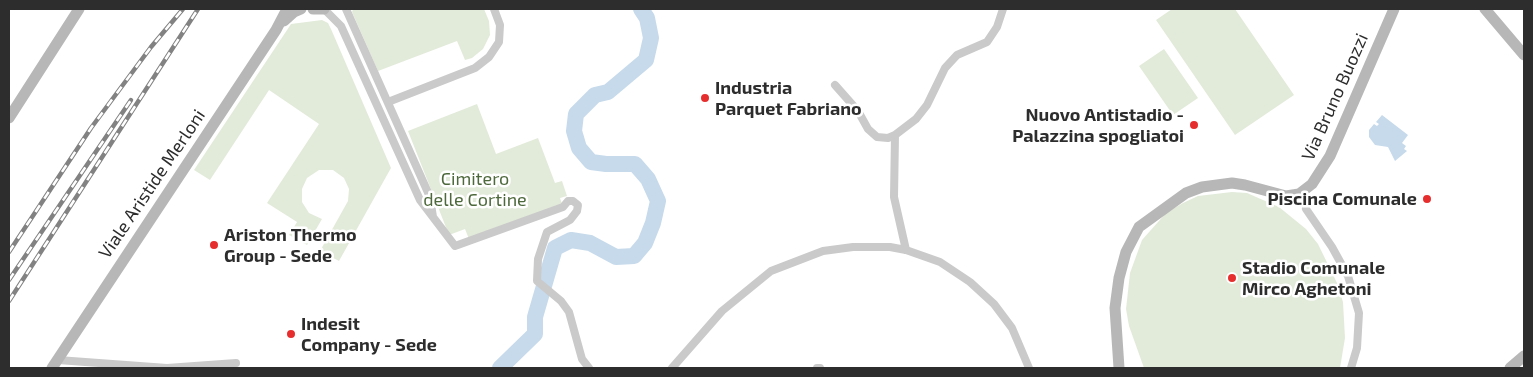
<!DOCTYPE html>
<style>
body{margin:0}
#map{position:relative;width:1533px;height:377px;overflow:hidden;background:#fff;font-family:"Exo 2",sans-serif}
canvas{display:block}
.frame{position:absolute;inset:0;border:10px solid #2d2d2d;pointer-events:none}
</style>
<div id="map">
<canvas width="1533" height="377"></canvas>
<div class="frame"></div>
</div>
<script>
const g = document.querySelector('canvas').getContext('2d');
g.lineJoin = 'round';
function paint(path, color) { g.fillStyle = color; g.fill(path, 'evenodd'); }
const shape = rows => new Path2D(rows.map(r => 'M' + r).join(''));
function trace(path, color, width, dash) { g.strokeStyle = color; g.lineWidth = width; g.lineCap = dash ? 'butt' : 'round'; g.setLineDash(dash || []); g.stroke(path); }
function label(font, color, halo, rows, align = 'center') {
  g.font = font + ' "Exo 2",sans-serif'; g.lineWidth = 5; g.setLineDash([]); g.textBaseline = 'middle'; g.strokeStyle = halo; g.fillStyle = color; for (const [text, x, y, turn = 0] of rows) {
    g.save(); g.translate(x, y); g.rotate((+turn || 0) * Math.PI / 180); g.textAlign = isNaN(turn) ? turn : align; if (halo) g.strokeText(text, 0, 0); g.fillText(text, 0, 0); g.restore();
  }
}
paint(shape([
 [353,9,484,9,489,21,490,35,483,49,472,58,465,60,457,41,378,71,352,12],
 [1172,9,1235,9,1294,95,1235,135,1156,20],
 [322,20,328,23,331,29,391,168,339,261,320,251,348,201,349,189,344,178,333,170,319,170,307,178,302,189,302,202,309,213,322,219,307,245,289,235,297,222,267,203,319,124,269,90,210,180,194,170,291,24],
 [1164,49,1198,98,1173,115,1139,66],
 [477,104,496,154,538,138,555,183,562,181,567,196,560,198,562,204,469,239,465,229,449,235,408,131],
 [1232,192,1247,193,1279,207,1306,229,1318,244,1337,283,1343,302,1345,338,1340,368,1144,368,1129,326,1126,309,1130,273,1142,240,1166,213,1183,203,1198,196]
]), '#e2ebda');
paint(shape([
 [1382,115,1408,135,1402,143,1406,146,1404,149,1407,151,1395,161,1388,147,1375,145,1369,137,1369,130,1374,124,1377,126,1379,124,1376,122]
]), '#c6daeb');
trace(shape([
 [500,368,535,334,535,317,555,248,571,240,590,243,616,257,634,256,645,243,653,223,658,201,648,179,635,164,606,164,591,162,579,148,574,131,576,114,595,95,608,92,646,60,651,38,647,18,641,9]
]), '#c6daeb', 16);
trace(shape([
 [324,9,341,26,420,200,455,246,563,207,568,201,573,201,578,205,577,211,570,220,547,232,538,259,537,281,561,301,569,312,582,359,589,368],
 [346,9,430,197,433,217],
 [835,85,858,111,868,129,877,137,888,138,895,135,916,119,927,105,945,68,957,55,987,42,997,27,1003,9],
 [388,102,475,68,489,57,499,42,500,25,494,9],
 [895,135,894,197,906,250],
 [1306,209,1332,247,1348,276,1359,313,1357,348,1351,368],
 [58,360,167,368,236,363],
 [672,368,722,311,771,271,823,251,853,247,890,247,906,250,940,262,970,282,994,304,1012,328,1029,368],
 [817,368,820,368]
]), '#cacaca', 8);
trace(shape([
 [313,9,324,9],
 [1485,9,1524,55],
 [284,21,294,12,301,9],
 [9,118,79,9],
 [52,368,276,30,287,9],
 [1119,368,1115,308,1119,278,1126,252,1139,227,1186,193,1202,187,1232,183,1245,185,1286,196,1299,194,1312,184,1330,156,1394,9],
 [1510,368,1524,356]
]), '#b7b7b7', 11);
const rail = shape([
 [9,252,91,128,151,47,183,9],
 [9,280,131,100],
 [9,301,198,9]
]);
trace(rail, '#828282', 4.5);
trace(rail, '#fff', 2.5, [8]);
for (const [x, y, r, color] of [
 [705,98,5,"#e62e2e"],
 [1194,125,5,"#e62e2e"],
 [1427,199,5,"#e62e2e"],
 [214,245,5,"#e62e2e"],
 [1232,278,5,"#e62e2e"],
 [291,334,5,"#e62e2e"]
]) { const dot = new Path2D(); dot.arc(x, y, r, 0, 2 * Math.PI); g.fillStyle = color; g.fill(dot); trace(dot, '#fff', 2); }
label('bold 18px', '#2d2d2d', '#fff', [
 ["Industria",715,88],
 ["Parquet Fabriano",715,109],
 ["Nuovo Antistadio -",1184,115,"right"],
 ["Palazzina spogliatoi",1184,136,"right"],
 ["Piscina Comunale",1417,199,"right"],
 ["Ariston Thermo",224,235],
 ["Group - Sede",224,256],
 ["Stadio Comunale",1242,268],
 ["Mirco Aghetoni",1242,289],
 ["Indesit",301,324],
 ["Company - Sede",301,345]
], 'left');
label('18px', '#2d2d2d', '#fff', [
 ["Via Bruno Buozzi",1335,97,-66],
 ["Viale Aristide Merloni",152,184,-56]
]);
label('18px', '#4d693b', '#fff', [
 ["Cimitero",475,179],
 ["delle Cortine",475,200]
]);
</script>
